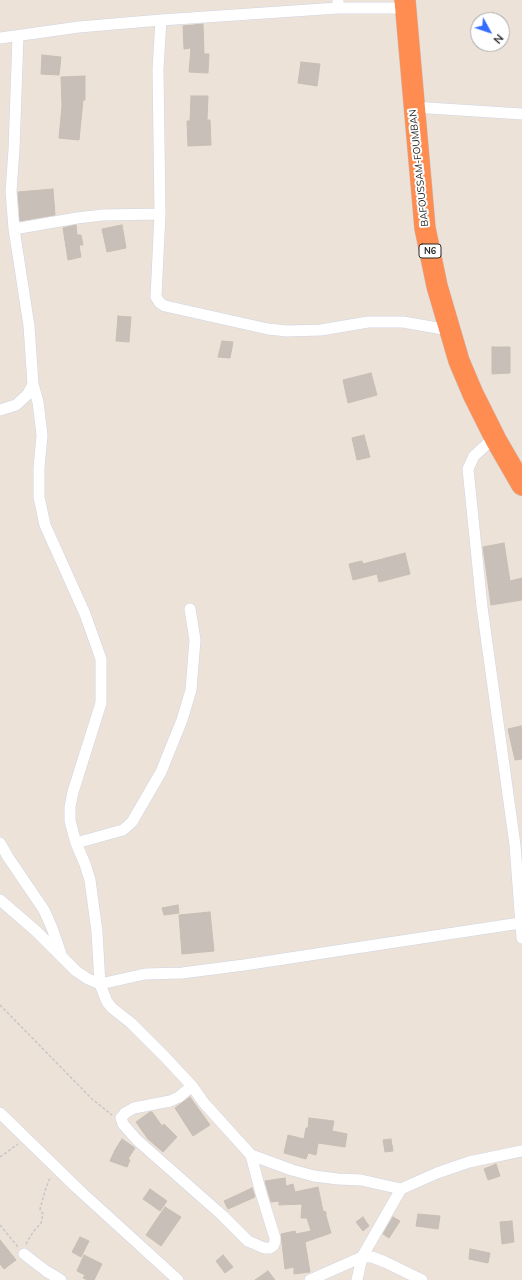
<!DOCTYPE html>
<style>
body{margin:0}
#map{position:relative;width:522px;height:1280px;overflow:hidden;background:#ede2d8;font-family:Mulish,sans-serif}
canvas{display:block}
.north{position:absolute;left:470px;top:12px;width:40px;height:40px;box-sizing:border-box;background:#fff;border:1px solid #a9a9a9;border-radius:50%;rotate:130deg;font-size:11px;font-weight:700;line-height:16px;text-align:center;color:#292929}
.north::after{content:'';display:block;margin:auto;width:14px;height:18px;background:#336cff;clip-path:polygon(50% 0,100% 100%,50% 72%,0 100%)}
</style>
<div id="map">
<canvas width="522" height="1280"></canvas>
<div class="north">N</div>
</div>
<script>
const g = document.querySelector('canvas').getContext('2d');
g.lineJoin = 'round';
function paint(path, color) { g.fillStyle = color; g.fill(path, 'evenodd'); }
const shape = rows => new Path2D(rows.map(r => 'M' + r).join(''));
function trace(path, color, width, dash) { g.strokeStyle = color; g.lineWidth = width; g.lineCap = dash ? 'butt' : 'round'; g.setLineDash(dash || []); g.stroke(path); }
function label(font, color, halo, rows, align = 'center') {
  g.font = font + ' Mulish,sans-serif'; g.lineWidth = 4; g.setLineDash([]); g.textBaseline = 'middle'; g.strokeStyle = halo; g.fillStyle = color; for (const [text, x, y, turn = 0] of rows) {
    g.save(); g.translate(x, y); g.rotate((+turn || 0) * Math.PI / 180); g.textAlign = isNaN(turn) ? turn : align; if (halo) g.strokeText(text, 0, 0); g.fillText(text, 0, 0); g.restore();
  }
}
const building = shape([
 [203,24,204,54,209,54,208,73,189,72,191,48,184,49,183,26,203,24],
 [42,55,61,57,59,75,41,74,42,55],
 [301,62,320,64,317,86,298,83,301,62],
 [85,76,85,100,83,100,79,140,59,138,62,106,61,77,85,76],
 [191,96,208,96,207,120,210,120,211,145,188,146,187,121,190,121,191,96],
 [53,189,55,215,20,221,18,192,53,189],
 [76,225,77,235,81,235,83,245,79,245,81,257,68,260,63,228,76,225],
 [122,225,126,248,107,252,102,229,122,225],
 [118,316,131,317,129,342,116,341,118,316],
 [222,341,233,342,230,358,218,357,222,341],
 [492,347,510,347,510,373,492,374,492,347],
 [371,373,377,395,348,403,343,380,371,373],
 [364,435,370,457,357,460,352,438,364,435],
 [504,543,510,581,522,578,522,600,491,605,483,547,504,543],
 [405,553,410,574,379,582,377,574,353,580,349,564,362,561,363,564,405,553],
 [521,726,522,732,522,759,515,760,508,729,521,726],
 [178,905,179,913,164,915,162,908,178,905],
 [210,912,214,951,182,954,179,915,210,912],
 [190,1097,210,1125,193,1136,175,1108,190,1097],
 [150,1112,152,1112,162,1126,164,1124,177,1137,163,1152,148,1139,136,1122,150,1112],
 [309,1118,334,1121,332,1131,347,1134,345,1147,318,1143,316,1155,308,1153,306,1159,284,1153,288,1135,304,1139,306,1128,308,1128,309,1118],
 [122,1139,135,1148,128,1159,130,1160,127,1167,110,1161,115,1150,122,1139],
 [391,1139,393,1151,385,1152,383,1140,391,1139],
 [496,1164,500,1176,488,1180,484,1169,496,1164],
 [285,1178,286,1186,293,1184,295,1192,318,1187,323,1211,326,1212,326,1216,331,1233,305,1242,310,1272,294,1274,294,1267,285,1269,281,1234,295,1231,296,1234,311,1231,307,1218,301,1218,302,1204,279,1205,279,1201,271,1202,265,1181,285,1178],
 [252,1188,255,1197,228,1209,224,1201,252,1188],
 [150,1189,167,1201,160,1211,143,1199,150,1189],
 [165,1207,181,1217,161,1246,146,1235,165,1207],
 [418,1214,440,1216,438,1229,416,1226,418,1214],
 [363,1217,369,1226,363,1231,356,1222,363,1217],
 [393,1217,400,1221,389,1238,383,1234,393,1217],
 [512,1221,514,1242,502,1244,500,1222,512,1221],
 [80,1237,89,1241,81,1257,72,1252,80,1237],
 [0,1240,16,1260,4,1269,0,1264,0,1240],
 [470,1249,490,1253,488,1263,469,1259,470,1249],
 [84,1255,102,1264,94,1280,88,1280,83,1278,85,1275,77,1271,84,1255],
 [223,1255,233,1267,225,1273,216,1261,223,1255],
 [268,1271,275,1280,255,1280,268,1271]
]);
paint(building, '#c8bfb8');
trace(building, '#c8beb2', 1);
const street = shape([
 [338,1,338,8,405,8],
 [161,20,158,69,160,214,156,297,160,303,165,306,201,314,268,329,287,331,321,330,368,322,403,322,449,330],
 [0,38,79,27,161,20,338,8],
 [413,107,522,114],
 [14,229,77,218,103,215,160,214],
 [33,384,38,402,42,435,39,468,39,497,45,525,85,614,101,659,101,703,73,792,70,807,70,821,76,843,85,864,90,880,97,932,100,984,107,1002,112,1008,131,1023,165,1057,192,1086,204,1103,251,1155,261,1193,275,1238,275,1242,273,1246,270,1248,264,1248,248,1241,223,1216,137,1140,123,1124,121,1118,125,1113,134,1108,170,1101,179,1097,192,1086],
 [0,410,16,405,28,394,33,384,29,326,14,229,11,191,14,150,18,36],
 [496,440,486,445,474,456,468,469,482,607,515,845,522,938],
 [0,843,8,857,44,910,52,928,61,954],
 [76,843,123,830,132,822,161,772,182,720,191,690,195,640,190,609],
 [0,900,36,931,76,971,88,979,100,984,145,974,182,973,244,965,520,923],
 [0,1113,78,1189,178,1280],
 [251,1155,292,1170,314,1176,338,1179,361,1180,401,1189],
 [24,1254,46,1271,61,1280],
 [310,1280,362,1257,372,1257,385,1262,422,1280],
 [357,1280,362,1257,401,1189,437,1173,469,1162,522,1151]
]);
const highway = shape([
 [405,0,425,228,437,286,459,361,473,394,496,440,522,485]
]);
trace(street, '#ced4e3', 12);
trace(highway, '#c7c7c7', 22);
trace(shape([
 [0,1005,91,1098,112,1115],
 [0,1157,18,1144],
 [0,1225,18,1247],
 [26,1244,33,1232,41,1223,43,1214,40,1209,45,1191,50,1178]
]), '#c7c7c7', 1.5, [3, 2]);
trace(street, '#fff', 11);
trace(highway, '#ff8c51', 21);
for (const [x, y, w] of [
 [430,251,22]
]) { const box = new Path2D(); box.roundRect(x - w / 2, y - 7, w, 14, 3); g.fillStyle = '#fff'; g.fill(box); trace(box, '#292929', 1); }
label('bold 9px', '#292929', null, [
 ["N6",430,251]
]);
label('10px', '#292929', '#fff', [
 ["BAFOUSSAM-FOUMBAN",419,168,-96]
]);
</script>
